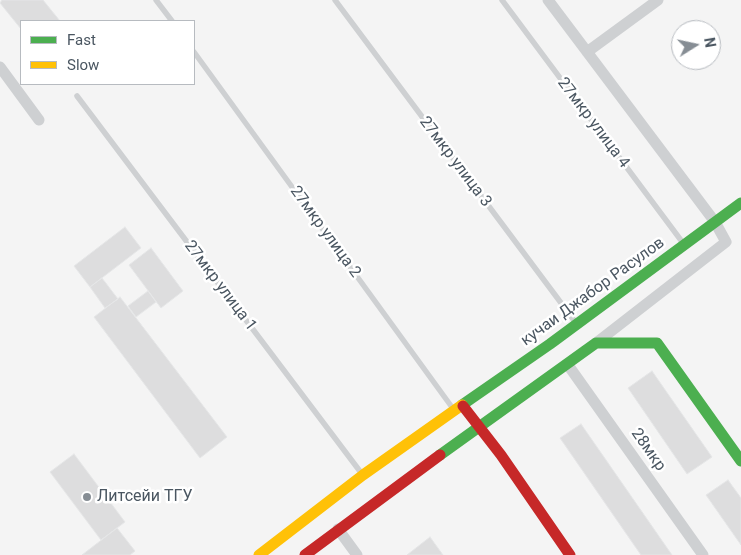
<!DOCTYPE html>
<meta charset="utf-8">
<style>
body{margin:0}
#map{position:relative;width:741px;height:555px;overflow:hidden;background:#f4f4f4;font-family:Roboto,sans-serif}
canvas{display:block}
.legend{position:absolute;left:20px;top:20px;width:175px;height:65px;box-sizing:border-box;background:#fff;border:1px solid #b7bbc0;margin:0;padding:6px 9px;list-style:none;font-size:15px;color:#4a5661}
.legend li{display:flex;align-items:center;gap:10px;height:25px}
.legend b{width:25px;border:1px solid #b7bbc0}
.north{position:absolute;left:671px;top:20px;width:50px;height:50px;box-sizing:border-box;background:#fff;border:1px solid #b7bbc0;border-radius:50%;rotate:80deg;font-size:14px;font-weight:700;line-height:20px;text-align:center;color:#4a5661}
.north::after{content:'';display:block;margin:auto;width:18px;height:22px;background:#868d94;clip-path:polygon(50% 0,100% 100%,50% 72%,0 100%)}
</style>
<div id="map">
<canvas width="741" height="555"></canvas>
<ul class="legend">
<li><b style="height:6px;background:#4caf50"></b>Fast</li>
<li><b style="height:6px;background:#ffc107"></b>Slow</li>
</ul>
<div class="north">N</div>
</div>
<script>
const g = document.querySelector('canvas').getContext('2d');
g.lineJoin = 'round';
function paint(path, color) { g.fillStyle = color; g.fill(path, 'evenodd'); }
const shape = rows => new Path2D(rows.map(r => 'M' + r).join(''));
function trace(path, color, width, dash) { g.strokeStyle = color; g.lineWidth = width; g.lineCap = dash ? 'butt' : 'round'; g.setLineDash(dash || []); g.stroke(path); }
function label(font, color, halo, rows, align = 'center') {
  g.font = font + ' Roboto,sans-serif'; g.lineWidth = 5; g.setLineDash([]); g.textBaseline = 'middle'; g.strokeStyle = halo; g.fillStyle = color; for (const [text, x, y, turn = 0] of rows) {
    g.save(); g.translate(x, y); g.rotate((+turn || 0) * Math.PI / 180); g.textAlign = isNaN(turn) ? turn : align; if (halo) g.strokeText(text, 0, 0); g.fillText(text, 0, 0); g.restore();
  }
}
const building = shape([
 [2,0,43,0,60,21,21,21,21,29,0,3,2,0],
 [125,227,141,248,90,287,74,266,125,227],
 [151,248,183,291,161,308,129,265,151,248],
 [102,278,118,299,105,308,90,287,102,278],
 [148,291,156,302,136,317,128,306,148,291],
 [120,297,227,437,200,458,94,317,120,297],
 [652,371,712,457,687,474,628,388,652,371],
 [581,424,672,555,641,555,560,438,581,424],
 [74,454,125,522,101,540,50,472,74,454],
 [728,480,741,498,741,545,706,495,728,480],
 [117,528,135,551,130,555,82,555,117,528],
 [430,537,443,555,407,555,430,537]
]);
paint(building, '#ddddde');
trace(building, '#e5e6e7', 1);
trace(shape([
 [156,0,172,21],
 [335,0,576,323],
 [502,0,683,243],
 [194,52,454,410],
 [77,96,362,474]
]), '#ced0d2', 5.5);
trace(shape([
 [548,0,715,222,726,242,596,343],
 [587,52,658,0],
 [0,67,39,120],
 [568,365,703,555],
 [338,529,357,555]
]), '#ced0d2', 11);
trace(shape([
 [462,405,550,344,741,203],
 [440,455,596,343,657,343,741,461]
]), '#4caf50', 11);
trace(shape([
 [259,555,363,475,462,405]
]), '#ffc107', 11);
trace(shape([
 [463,406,501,455,570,555],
 [305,555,440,455]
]), '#c62828', 11);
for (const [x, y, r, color] of [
 [87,497,5,"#868d94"]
]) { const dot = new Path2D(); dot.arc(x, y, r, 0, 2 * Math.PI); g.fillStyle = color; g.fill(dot); trace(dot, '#fff', 2); }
label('16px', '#4a5661', '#fff', [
 ["27мкр улица 4",593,123,53],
 ["27мкр улица 3",455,162,53],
 ["27мкр улица 2",325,232,54],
 ["27мкр улица 1",220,286,53],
 ["кучаи Джабор Расулов",593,292,-36],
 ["28мкр",648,450,55]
]);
label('16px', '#4a5661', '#fff', [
 ["Литсейи ТГУ",97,497]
], 'left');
</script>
